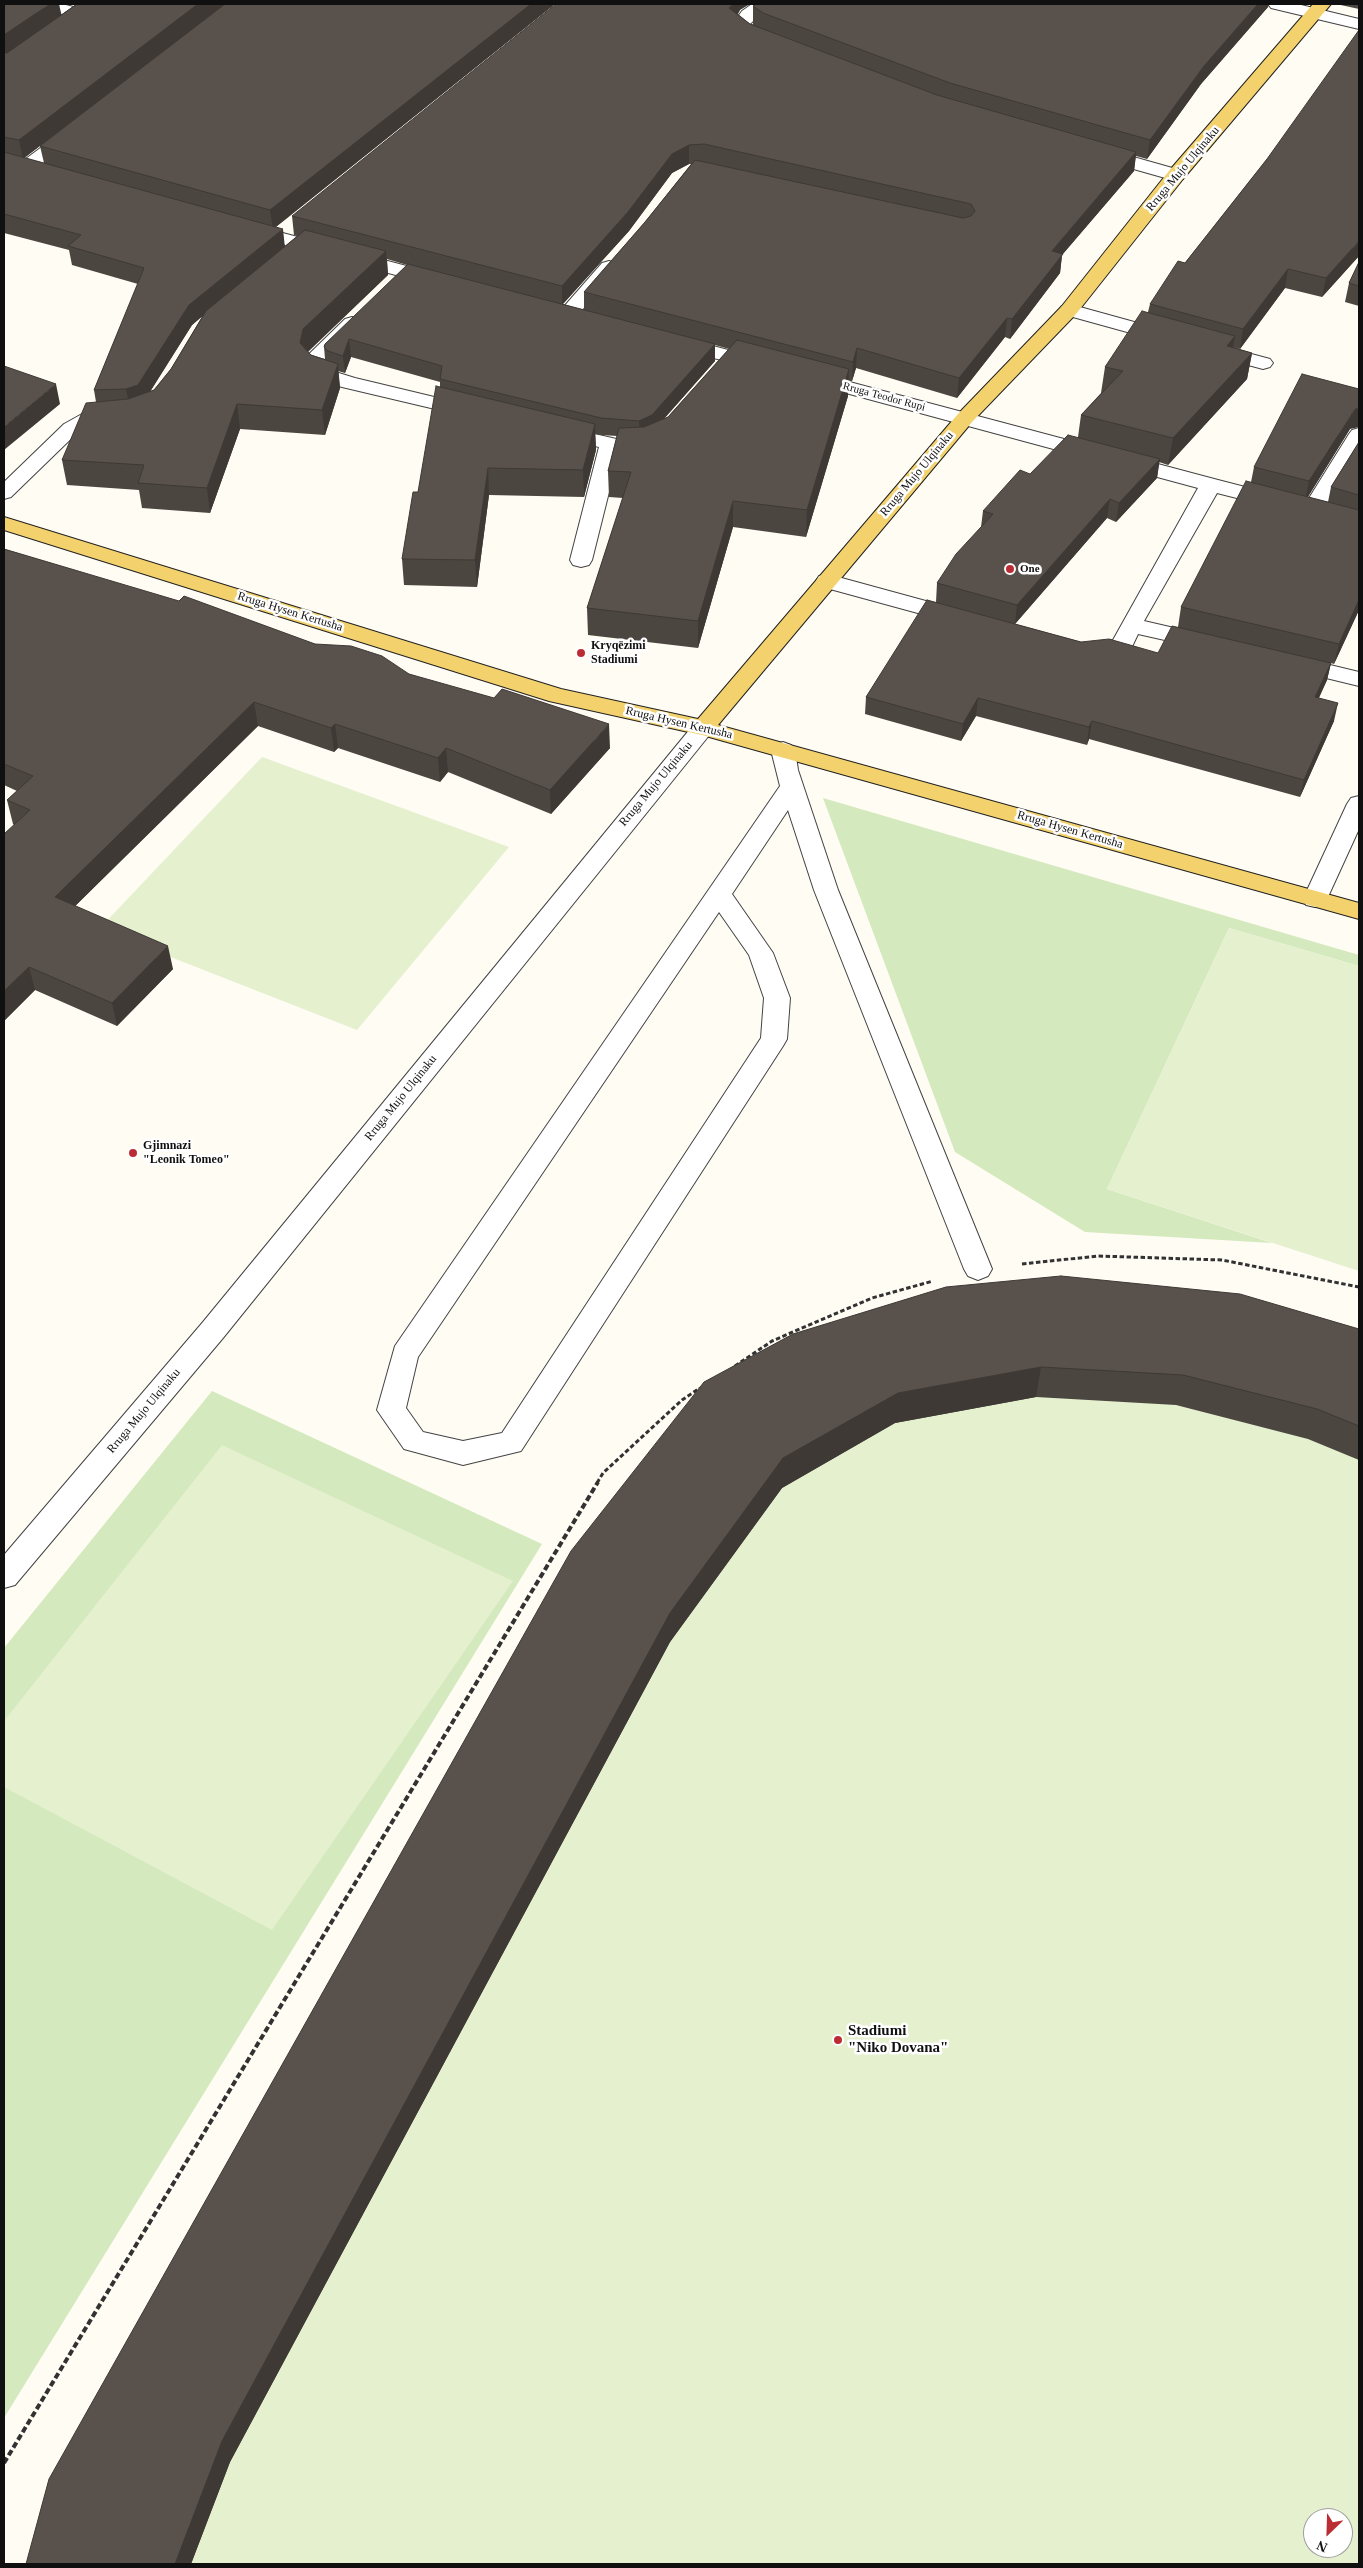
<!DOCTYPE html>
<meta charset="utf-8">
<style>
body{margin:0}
#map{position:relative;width:1363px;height:2568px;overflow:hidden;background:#fffcf3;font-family:Georgia,serif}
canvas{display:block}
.frame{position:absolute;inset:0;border:5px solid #101010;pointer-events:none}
.north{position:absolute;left:1303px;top:2508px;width:50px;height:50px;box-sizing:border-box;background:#fff;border:1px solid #9f9f9f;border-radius:50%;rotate:204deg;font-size:14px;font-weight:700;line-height:20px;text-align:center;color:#101010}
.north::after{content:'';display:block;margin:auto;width:18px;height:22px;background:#bc2c34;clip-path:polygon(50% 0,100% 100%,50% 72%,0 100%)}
</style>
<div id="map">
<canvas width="1363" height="2568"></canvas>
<div class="frame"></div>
<div class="north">N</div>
</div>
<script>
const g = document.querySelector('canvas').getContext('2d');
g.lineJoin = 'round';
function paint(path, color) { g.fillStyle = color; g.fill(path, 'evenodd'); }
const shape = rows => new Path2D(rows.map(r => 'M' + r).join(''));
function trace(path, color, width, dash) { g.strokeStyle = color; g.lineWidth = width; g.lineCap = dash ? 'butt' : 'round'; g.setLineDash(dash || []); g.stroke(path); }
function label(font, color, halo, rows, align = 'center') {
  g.font = font + ' Georgia,serif'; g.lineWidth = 5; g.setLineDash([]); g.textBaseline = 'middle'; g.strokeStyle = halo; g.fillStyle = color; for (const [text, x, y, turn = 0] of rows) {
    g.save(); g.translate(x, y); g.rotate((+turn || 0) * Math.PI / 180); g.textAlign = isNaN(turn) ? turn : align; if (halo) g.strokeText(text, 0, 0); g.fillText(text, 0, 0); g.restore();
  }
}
paint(shape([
 [823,798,1359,955,1359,966,1229,928,1107,1189,1272,1243,1085,1232,955,1152],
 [212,1391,542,1544,4,2418,4,1648]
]), '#d4e9bd');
paint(shape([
 [262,757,509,847,357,1030,99,929],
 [1229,928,1359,966,1359,1271,1107,1189],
 [1359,1363,1359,2564,43,2564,703,1413],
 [1313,2518,1343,2518,1343,2548,1313,2548],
 [222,1445,513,1581,272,1930,4,1787,4,1721]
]), '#e5f0cf');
const minor = shape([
 [35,4,62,4,85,10,88,14,85,18,79,19,38,8,35,4],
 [752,4,771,4,750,24,770,36,773,40,770,44,758,44,731,26,742,11,752,4],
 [1268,4,1297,4,1359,19,1359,29,1271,8,1268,4],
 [73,126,79,128,82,132,79,136,33,172,19,172,17,168,19,164,67,128,73,126],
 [1098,147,1183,171,1185,175,1183,179,1176,181,1091,157,1089,153,1091,149,1098,147],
 [249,224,444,276,447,280,444,284,437,286,242,234,239,230,242,226,249,224],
 [609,261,616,263,619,267,616,271,575,318,561,318,558,314,561,310,602,263,609,261],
 [1069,304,1174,333,1177,337,1174,341,1167,343,1062,314,1059,310,1062,306,1069,304],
 [352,317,359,319,362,323,325,360,324,365,329,370,355,378,476,407,479,411,476,415,469,417,342,387,315,378,304,366,305,358,345,319,352,317],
 [679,337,766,360,769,364,766,368,759,370,672,347,669,343,672,339,679,337],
 [1214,344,1270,359,1273,363,1270,367,1263,369,1207,354,1204,350,1207,346,1214,344],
 [812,372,1218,480,1284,497,1287,502,1284,507,1276,508,1217,493,1144,621,1213,637,1216,642,1213,647,1205,649,1138,634,1130,651,1089,657,1081,655,1078,650,1081,645,1113,640,1198,488,805,382,802,378,805,374,812,372],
 [111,411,118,413,121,417,118,421,93,424,78,432,11,497,4,499,4,482,64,424,82,414,111,411],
 [559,426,621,440,640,440,651,436,658,438,661,442,658,446,644,452,619,452,592,560,589,565,581,567,573,565,570,560,599,447,552,436,549,432,552,428,559,426],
 [1359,428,1359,451,1320,516,1312,517,1304,516,1301,511,1349,434,1352,430,1359,428],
 [827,574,966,612,969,617,966,622,958,624,819,586,816,581,819,576,827,574],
 [1293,656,1359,672,1359,686,1285,668,1282,663,1285,658,1293,656],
 [703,720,711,723,715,728,711,733,223,1338,15,1585,4,1588,4,1555,203,1322,695,723,703,720],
 [783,742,791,745,795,750,798,770,838,890,992,1269,988,1276,978,1280,968,1276,964,1269,814,890,788,810,732,894,773,953,790,998,787,1039,783,1046,521,1451,463,1465,404,1449,377,1410,395,1346,780,786,771,750,775,745,783,742],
 [719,912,749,955,764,998,761,1038,502,1433,463,1441,423,1432,406,1408,418,1357,719,912],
 [1359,796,1359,829,1327,899,1324,905,1315,907,1306,905,1303,899,1347,804,1351,798,1359,796]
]);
const major = shape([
 [1313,4,1331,4,1183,179,1076,314,972,422,718,725,1359,903,1359,919,702,735,549,701,4,530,4,517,561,689,698,719,958,414,1062,306,1169,171,1313,4]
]);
trace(minor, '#434343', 2);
trace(major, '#212121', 2);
trace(shape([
 [1022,1264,1098,1256,1222,1260,1359,1287],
 [735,1366,772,1341,872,1298,933,1281],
 [597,1483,603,1473,682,1400,700,1388]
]), '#323232', 3, [4.5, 2.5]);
trace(shape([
 [4,2463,598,1482]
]), '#323232', 4, [6, 3]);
paint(minor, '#fff');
paint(major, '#f3d26e');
paint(shape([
 [4,4,61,15,75,5,68,4,555,4,276,227,285,246,297,236,294,235,292,216,740,10,738,14,750,24,755,26,753,25,753,6,756,4,1269,4,1268,7,1201,84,1147,159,1136,156,1134,171,1062,255,1060,273,1010,339,1005,337,957,398,856,368,852,381,848,381,848,396,806,537,733,527,698,648,588,635,587,608,623,498,609,497,608,471,617,436,601,435,595,434,596,450,584,497,489,495,477,587,404,585,402,559,418,492,440,387,440,382,351,357,345,373,338,371,340,388,325,435,240,429,210,513,142,508,139,490,67,485,62,460,96,402,94,390,138,284,72,265,69,250,4,233],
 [195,27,40,146,44,163,24,158],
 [689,164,691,164,645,222,584,292,584,310,563,304,629,231,672,173],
 [387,259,407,265,324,347,325,359,311,355,308,352,388,275],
 [203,315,171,369,154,390,150,392,192,325],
 [715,345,729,349,668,417,664,419,715,361],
 [1336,4,1359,4,1359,9],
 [1267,159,1359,256,1322,297,1285,288,1240,349,1233,347,1252,353,1247,379,1168,465,1159,462,1157,478,1116,522,1107,518,1015,624,1081,642,1158,653,1178,627,1181,607,1251,482,1254,467,1350,429,1308,497,1328,502,1331,487,1359,442,1359,610,1334,664,1331,663,1327,680,1319,698,1334,721,1300,797,1089,739,1087,745,976,716,961,741,865,714,866,697,936,602,937,583,981,527,983,511,1078,437,1081,415,1101,393,1105,367,1148,312,1150,304,1185,263],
 [1359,262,1359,306,1345,302,1349,283],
 [4,549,315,644,409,674,610,748,551,814,448,772,440,782,338,748,334,752,258,726,75,906,173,969,117,1026,35,990,4,1021,14,825,13,824,7,800,17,791,4,785],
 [1359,1329,1359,1460,1308,1439,1176,1405,1036,1397,895,1423,782,1488,670,1642,230,2462,191,2564,26,2564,704,1382]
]), '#4c4641');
paint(shape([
 [50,4,59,4,62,17,4,56,4,35],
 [198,4,225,4,23,159,19,140],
 [531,4,555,4,273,229,270,210],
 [732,4,750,4,740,10,729,26,729,8],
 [1258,4,1269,4,1268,7,1201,84,1147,159,1150,140,1204,66],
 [689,145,689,164,672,173,629,231,562,305,562,286,672,154],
 [1136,152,1134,171,1062,255,1060,273,1010,339,1012,319,1052,251],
 [283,229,285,248,192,325,142,404,130,408,126,389,189,305],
 [1359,241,1359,256,1322,297,1326,278],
 [386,251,388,275,306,353,300,343,303,329],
 [1288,269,1285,288,1240,349,1243,329],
 [1007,318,1005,337,957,398,959,378],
 [1235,336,1230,362,1227,346],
 [349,339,351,357,345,373,343,356],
 [715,344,715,361,652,432,640,438,639,421],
 [857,348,856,368,852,381,853,362],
 [1252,353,1247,379,1168,465,1173,438],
 [338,364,340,388,325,435,322,410],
 [849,369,848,396,806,537,807,510],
 [56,384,60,404,4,450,4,427],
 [237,404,240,429,210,513,207,488],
 [1359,408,1359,427,1350,429,1305,501,1309,481,1355,409],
 [595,424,596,450,584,497,583,470],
 [1160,459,1157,478,1116,522,1119,503],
 [488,468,489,495,477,587,475,560],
 [1110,499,1107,518,1015,624,1017,605],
 [733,501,733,527,698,648,698,621],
 [1359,600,1359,610,1334,664,1339,644],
 [1331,663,1327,680,1311,714,1315,697],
 [978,698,976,716,961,741,963,724],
 [254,702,258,726,60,921,55,897],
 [1338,703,1334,721,1300,797,1304,780],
 [1092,721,1089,739,1087,745,1089,727],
 [335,724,338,748,334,752,331,728],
 [609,724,610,748,551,814,550,790],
 [446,748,448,772,440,782,438,758],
 [168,946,173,969,117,1026,112,1003],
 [29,967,35,990,4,1021,4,991],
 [1041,1367,1036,1397,895,1423,782,1488,670,1642,230,2462,191,2564,175,2564,222,2441,670,1613,783,1458,898,1393]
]), '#3e3935');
const building = shape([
 [4,4,50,4,4,35,4,4],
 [77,4,198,4,19,140,4,137,4,53,7,53,77,4],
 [225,4,531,4,270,210,40,146,225,4],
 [556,4,732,4,729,8,750,24,937,95,1136,152,1052,251,1063,254,1012,319,1007,318,959,378,857,348,853,362,584,292,645,222,695,160,963,218,971,216,975,211,971,204,704,144,689,145,672,154,628,212,562,286,292,216,556,4],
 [756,4,1258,4,1204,66,1150,140,950,83,763,13,753,6,756,4],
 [1359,30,1359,241,1326,278,1288,269,1243,329,1150,304,1178,261,1185,263,1267,159,1359,30],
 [4,152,283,229,189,305,138,385,126,389,94,390,144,268,68,246,81,235,4,214,4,152],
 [305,230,386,251,303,329,300,343,311,355,338,364,322,410,237,404,207,488,138,483,144,465,62,460,86,403,128,399,154,390,171,369,206,311,305,230],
 [1359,262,1359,286,1349,283,1359,262],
 [408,264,715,344,652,415,639,421,601,418,440,379,442,366,349,339,343,356,328,351,324,347,325,344,408,264],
 [1142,311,1235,336,1227,346,1252,353,1173,438,1081,415,1123,371,1105,367,1142,311],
 [737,340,849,369,807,510,733,501,698,621,587,608,631,472,608,471,619,428,644,427,668,417,737,340],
 [4,366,56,384,4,427,4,366],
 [1302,374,1359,389,1359,408,1355,409,1309,481,1254,467,1302,374],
 [436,386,595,424,583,470,488,468,475,560,402,559,413,492,418,492,436,386],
 [1068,435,1160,459,1119,503,1110,499,1017,605,937,583,956,554,993,514,983,511,1020,470,1030,474,1068,435],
 [1359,442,1359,495,1331,487,1359,442],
 [1246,481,1359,510,1359,600,1339,644,1181,607,1246,481],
 [4,549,179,601,184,596,315,644,351,646,382,656,409,674,494,698,502,689,609,724,550,790,446,748,438,758,335,724,331,728,254,702,55,897,168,946,112,1003,29,967,4,991,4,834,30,810,7,800,33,776,4,764,4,549],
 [927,600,1081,642,1109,639,1158,653,1172,626,1331,663,1315,697,1338,703,1304,780,1092,721,1089,727,978,698,963,724,866,697,927,600],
 [1061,1276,1240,1294,1359,1329,1359,1426,1317,1409,1183,1375,1041,1367,898,1393,783,1458,670,1613,222,2441,175,2564,26,2564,49,2479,571,1551,704,1382,793,1334,946,1287,1061,1276]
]);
paint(building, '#58514c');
trace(building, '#3e3935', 1);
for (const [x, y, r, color] of [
 [1010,569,5,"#bc2c34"],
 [581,653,5,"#bc2c34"],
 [133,1153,5,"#bc2c34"],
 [838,2040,5,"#bc2c34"]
]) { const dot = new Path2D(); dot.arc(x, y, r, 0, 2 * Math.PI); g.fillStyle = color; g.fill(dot); trace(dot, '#fff', 2); }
label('11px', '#101010', '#fff', [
 ["Rruga Teodor Rupi",884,397,15]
]);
label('bold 11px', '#101010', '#fff', [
 ["One",1020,569]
], 'left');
label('12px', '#101010', '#fff', [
 ["Rruga Mujo Ulqinaku",1183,169,-50],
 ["Rruga Mujo Ulqinaku",917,474,-50],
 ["Rruga Hysen Kertusha",290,612,17],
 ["Rruga Hysen Kertusha",679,723,13],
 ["Rruga Mujo Ulqinaku",656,784,-50],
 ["Rruga Hysen Kertusha",1070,830,16],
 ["Rruga Mujo Ulqinaku",401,1098,-51],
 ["Rruga Mujo Ulqinaku",144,1411,-50]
]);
label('bold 12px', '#101010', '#fff', [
 ["Kryqëzimi",591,646],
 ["Stadiumi",591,660],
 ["Gjimnazi",143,1146],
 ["\"Leonik Tomeo\"",143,1160]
], 'left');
label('bold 15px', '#101010', '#fff', [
 ["Stadiumi",848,2031],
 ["\"Niko Dovana\"",848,2048]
], 'left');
</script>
